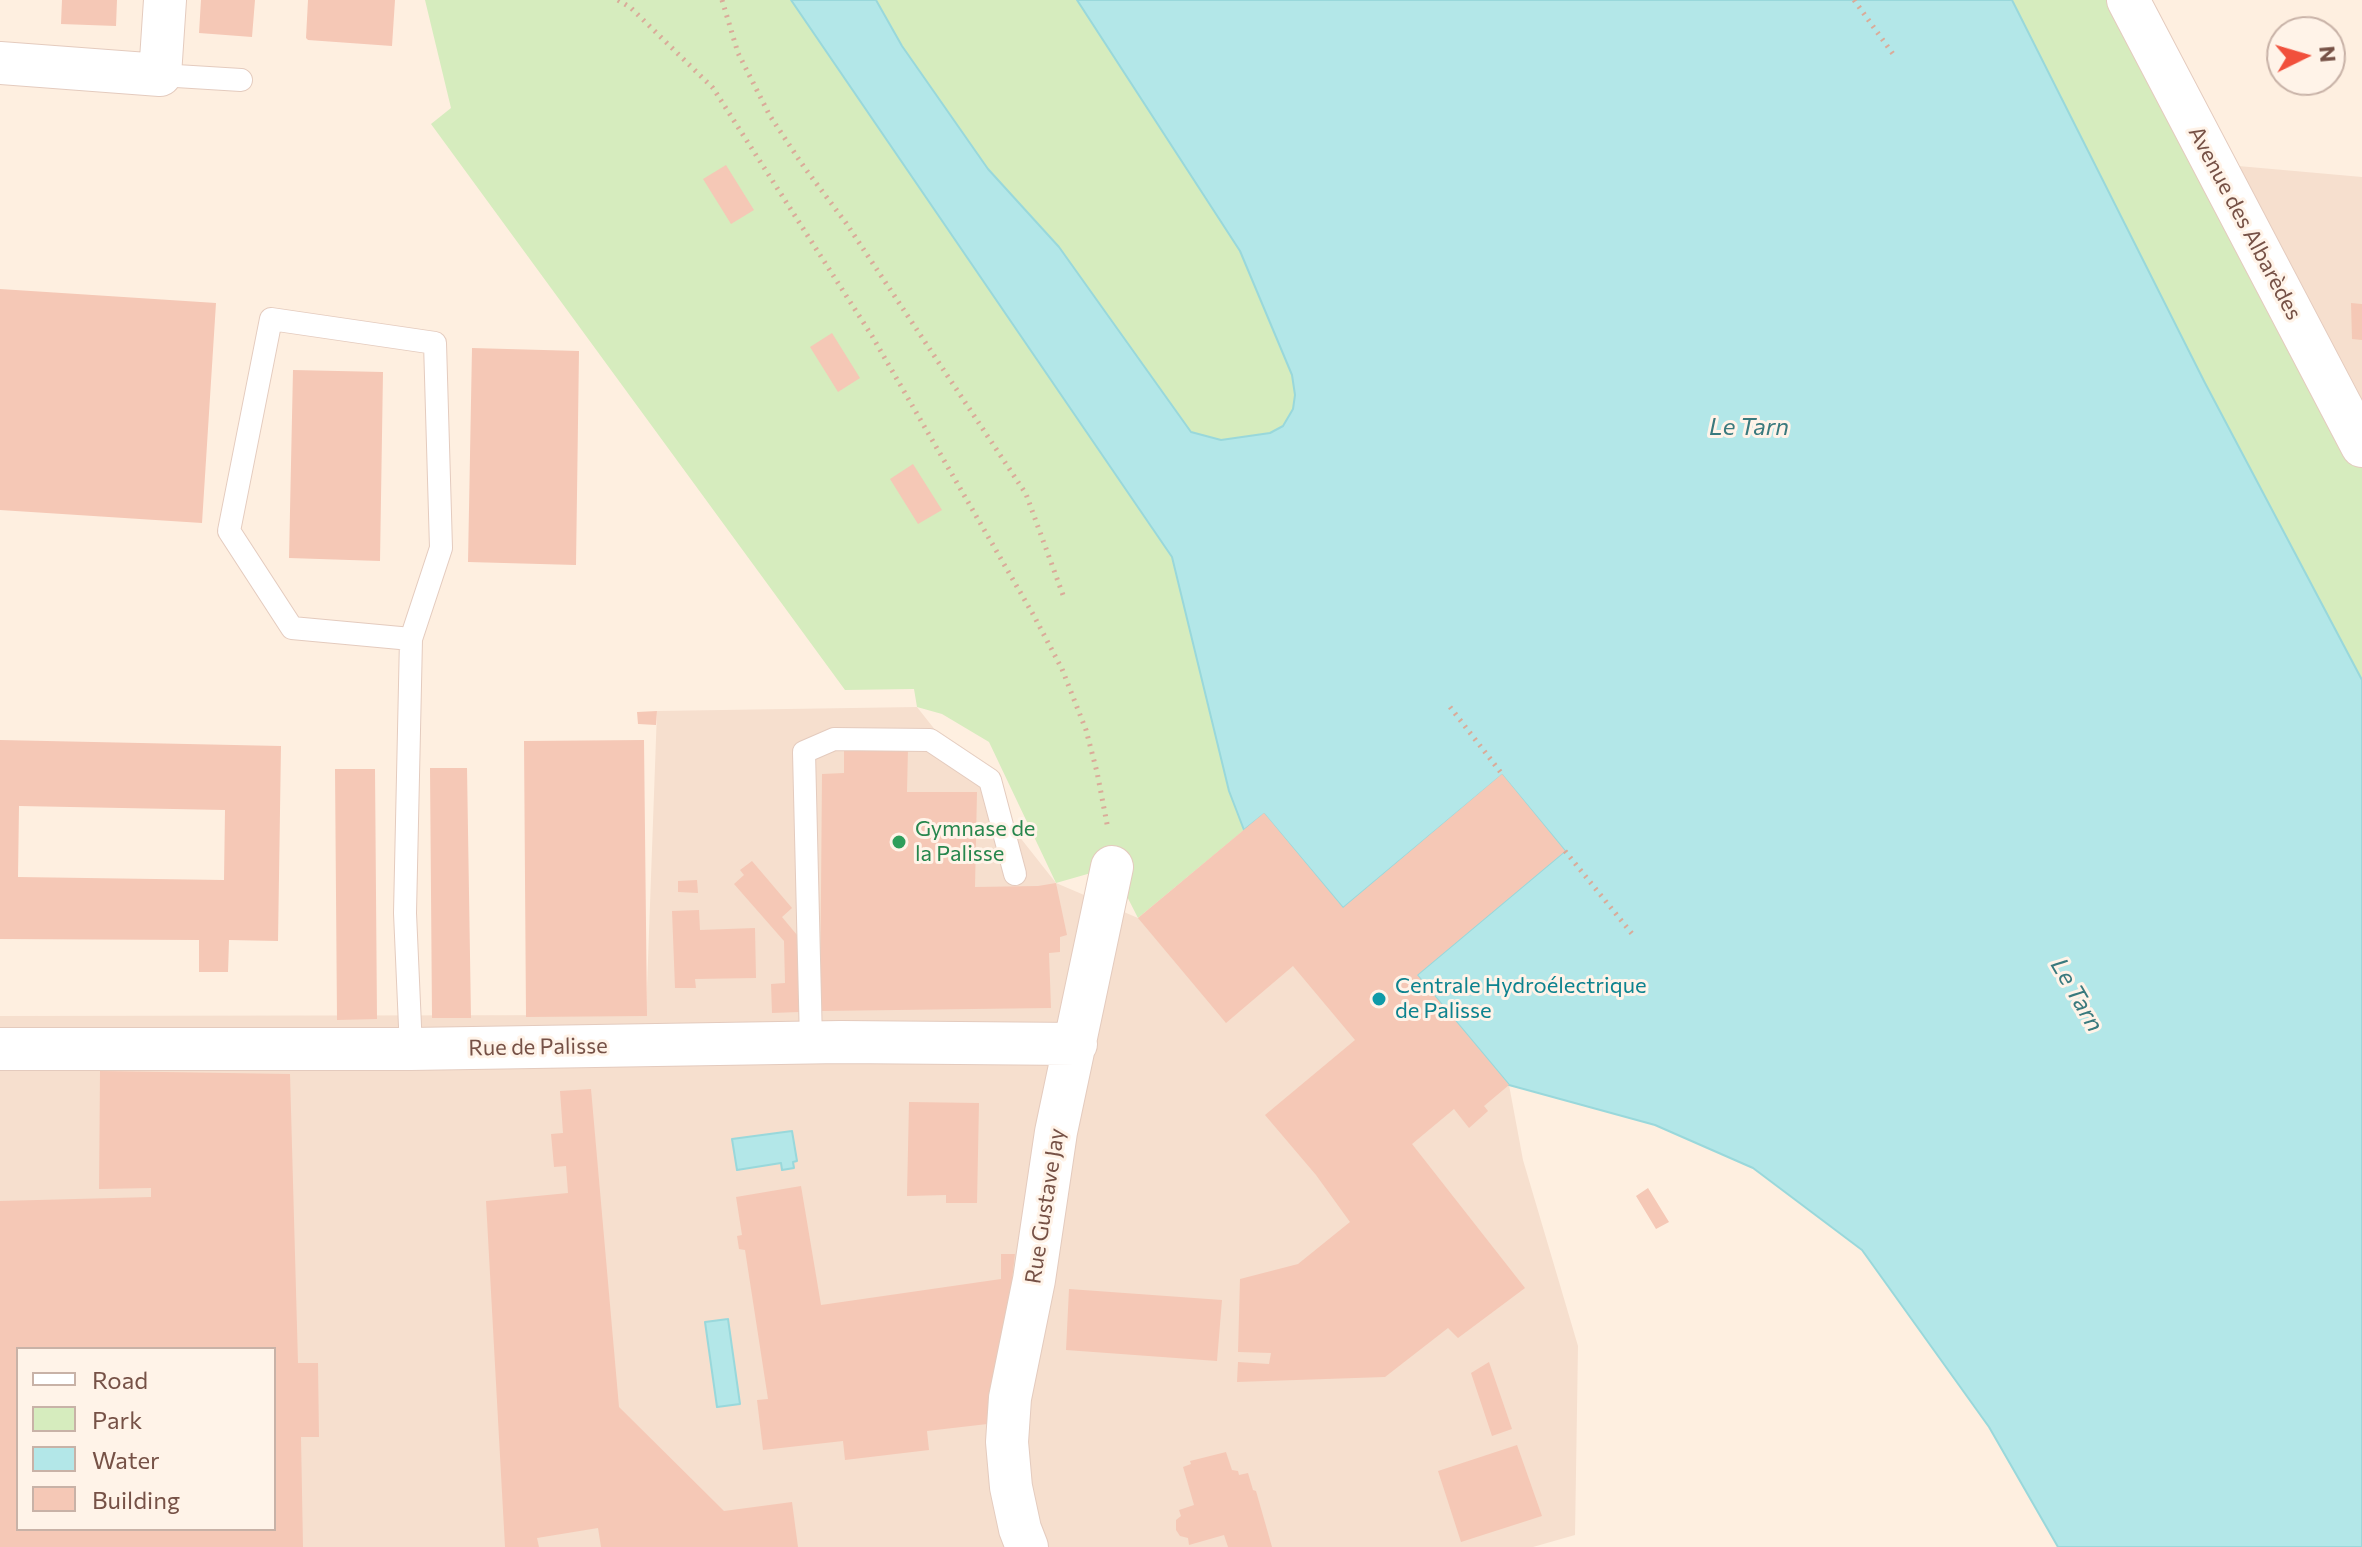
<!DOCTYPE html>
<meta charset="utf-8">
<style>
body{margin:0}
#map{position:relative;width:2362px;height:1547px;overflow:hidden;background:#feefe0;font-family:Commissioner,sans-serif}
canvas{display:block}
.legend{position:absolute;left:16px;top:1347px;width:260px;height:184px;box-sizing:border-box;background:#fff3e8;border:2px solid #c8b2a7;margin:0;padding:10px 14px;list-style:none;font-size:24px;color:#765146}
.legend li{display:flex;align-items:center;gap:16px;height:40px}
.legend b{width:40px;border:2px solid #c8b2a7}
.north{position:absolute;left:2266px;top:16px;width:80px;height:80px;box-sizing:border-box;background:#fff3e8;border:2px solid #c8b2a7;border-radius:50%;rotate:85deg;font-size:22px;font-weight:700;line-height:32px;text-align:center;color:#765146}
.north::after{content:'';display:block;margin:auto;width:28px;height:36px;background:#f1503c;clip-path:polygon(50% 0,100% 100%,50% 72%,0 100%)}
</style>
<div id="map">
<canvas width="2362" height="1547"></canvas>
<ul class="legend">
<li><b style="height:10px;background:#fff"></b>Road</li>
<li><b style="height:22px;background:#d6ecbe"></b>Park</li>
<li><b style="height:22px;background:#b3e7e8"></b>Water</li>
<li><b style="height:22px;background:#f5c8b6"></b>Building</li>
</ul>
<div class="north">N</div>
</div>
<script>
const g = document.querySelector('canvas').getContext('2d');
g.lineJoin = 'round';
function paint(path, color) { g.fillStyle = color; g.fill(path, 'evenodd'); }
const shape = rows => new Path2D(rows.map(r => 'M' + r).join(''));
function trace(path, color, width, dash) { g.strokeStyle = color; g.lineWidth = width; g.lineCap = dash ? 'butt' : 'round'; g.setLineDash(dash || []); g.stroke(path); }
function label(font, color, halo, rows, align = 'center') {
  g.font = font + ' Commissioner,sans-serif'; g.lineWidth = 6; g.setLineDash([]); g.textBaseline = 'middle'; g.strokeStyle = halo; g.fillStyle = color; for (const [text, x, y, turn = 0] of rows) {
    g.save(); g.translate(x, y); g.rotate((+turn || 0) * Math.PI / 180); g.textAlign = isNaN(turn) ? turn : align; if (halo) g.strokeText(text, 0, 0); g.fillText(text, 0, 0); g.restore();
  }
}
paint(shape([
 [2182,161,2362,177,2362,494],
 [917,707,1056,883,1138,918,1264,813,1509,1085,1523,1160,1578,1346,1575,1535,1533,1547,0,1547,0,1016,646,1015,657,711],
 [18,1349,274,1349,274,1529,18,1529]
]), '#f6dfce');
paint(shape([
 [425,0,791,0,1172,557,1229,791,1244,830,1138,918,1112,867,1056,883,989,742,942,714,917,707,914,689,845,690,431,124,451,108],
 [876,0,1077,0,1240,251,1292,375,1295,395,1293,409,1283,426,1270,433,1221,440,1191,433,1059,247,988,169,902,46],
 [2012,0,2128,0,2362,446,2362,680,2205,383]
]), '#d6ecbe');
const water = shape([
 [791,0,876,0,902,46,988,169,1059,247,1191,432,1221,440,1270,433,1283,426,1293,409,1295,395,1292,375,1240,251,1077,0,2012,0,2205,383,2362,680,2362,1547,2058,1547,1989,1427,1862,1250,1753,1168,1655,1125,1509,1085,1417,975,1565,851,1502,775,1343,908,1264,814,1244,830,1229,791,1172,557,791,0],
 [792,1131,797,1161,793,1162,794,1168,782,1170,781,1163,737,1170,732,1139,792,1131],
 [728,1319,740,1404,717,1407,705,1322,728,1319]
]);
paint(water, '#b3e7e8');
trace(water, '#99d8db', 2);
paint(shape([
 [62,0,117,0,116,26,61,24],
 [201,0,255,0,252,37,199,33],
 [308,0,395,0,392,46,308,40,306,38],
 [726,165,754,210,731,224,703,179],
 [0,289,216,303,202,523,0,510],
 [2351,303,2362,304,2362,340,2352,339],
 [832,333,860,378,838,392,810,347],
 [472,348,579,351,576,565,468,562],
 [293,370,383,372,380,561,289,558],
 [913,464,942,510,918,524,890,479],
 [657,711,656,725,638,724,637,712],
 [0,740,281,746,278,941,229,940,228,972,199,972,199,940,0,939],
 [19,806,225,810,224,880,18,877],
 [644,740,647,1016,526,1017,524,741],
 [908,748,907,792,977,792,975,887,1038,886,1056,883,1067,935,1060,937,1060,952,1049,953,1051,1008,820,1011,822,774,844,773,844,750],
 [430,768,467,768,471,1018,432,1018],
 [335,769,375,769,377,1019,337,1020],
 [1502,774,1565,851,1417,975,1509,1085,1484,1106,1488,1111,1469,1128,1454,1109,1412,1144,1525,1288,1458,1338,1448,1328,1385,1377,1237,1382,1238,1362,1269,1364,1271,1353,1238,1352,1240,1279,1298,1264,1350,1222,1316,1175,1265,1115,1355,1040,1293,966,1226,1023,1138,918,1264,813,1343,908],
 [752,861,792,908,782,917,797,935,799,1012,772,1013,771,984,785,983,784,941,734,884,744,875,740,870],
 [697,880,698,893,678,892,678,881],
 [699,910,700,930,755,928,756,978,695,979,696,988,675,988,672,911],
 [100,1071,290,1074,298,1363,318,1363,319,1437,301,1437,303,1547,0,1547,0,1201,151,1197,151,1188,99,1189],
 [18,1349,274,1349,274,1529,18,1529],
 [591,1089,619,1407,724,1511,792,1502,798,1547,601,1547,598,1528,537,1538,539,1547,505,1547,486,1201,568,1193,566,1166,554,1167,551,1134,563,1133,560,1091],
 [909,1102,979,1103,977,1203,946,1203,946,1195,907,1196],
 [801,1186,821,1305,1001,1279,1001,1254,1015,1254,996,1423,927,1431,929,1450,845,1460,843,1441,763,1450,757,1400,768,1399,745,1250,739,1249,737,1236,742,1235,736,1197],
 [1648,1188,1669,1222,1656,1229,1636,1196],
 [1069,1289,1222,1300,1217,1361,1066,1350],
 [1489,1362,1512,1429,1492,1436,1471,1373],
 [1517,1445,1542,1516,1461,1542,1438,1471],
 [1226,1452,1232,1470,1238,1471,1239,1475,1248,1473,1253,1490,1256,1491,1272,1547,1228,1547,1224,1535,1189,1545,1188,1538,1180,1536,1176,1530,1176,1520,1181,1516,1179,1510,1194,1505,1183,1467,1191,1464,1190,1461]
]), '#f5c8b6');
const service = shape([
 [160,75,241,80],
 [411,639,292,628,229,531,271,319,435,343,441,548,411,639,405,913,411,1049],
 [811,1042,804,752,834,739,930,740,990,780,1015,874]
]);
const minor = shape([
 [2128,0,2362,446],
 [0,63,160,75,165,0],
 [0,1049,411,1049,841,1042,1076,1044],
 [1027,1547,1020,1529,1011,1487,1007,1442,1010,1398,1034,1280,1056,1132,1112,867]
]);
trace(service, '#e4cbbe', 24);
trace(minor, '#e4cbbe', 44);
trace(shape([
 [618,0,631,8,713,88,872,336,1034,616,1062,669,1086,730,1097,772,1108,829],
 [722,0,738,53,770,116,804,167,846,223,1026,494,1063,595],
 [1854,0,1893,54],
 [1450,707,1502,774],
 [1565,851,1633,935]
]), '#daab99', 5, [2, 6]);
trace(service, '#fff', 22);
trace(minor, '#fff', 42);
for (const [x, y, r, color] of [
 [899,842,8,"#2e9e5b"],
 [1379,999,8,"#0f9aa8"]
]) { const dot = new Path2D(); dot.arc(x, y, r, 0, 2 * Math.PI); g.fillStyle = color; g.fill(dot); trace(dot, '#fff3e8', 3); }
label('22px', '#765146', '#fff3e8', [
 ["Avenue des Albarèdes",2245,223,62],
 ["Rue de Palisse",538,1047,-1],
 ["Rue Gustave Jay",1045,1206,-81]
]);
label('22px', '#27864d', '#fff3e8', [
 ["Gymnase de",915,829],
 ["la Palisse",915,854]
], 'left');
label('22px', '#0d838f', '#fff3e8', [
 ["Centrale Hydroélectrique",1395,986],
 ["de Palisse",1395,1011]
], 'left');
label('italic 24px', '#39797d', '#fff3e8', [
 ["Le Tarn",1749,427],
 ["Le Tarn",2077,995,60]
]);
</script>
